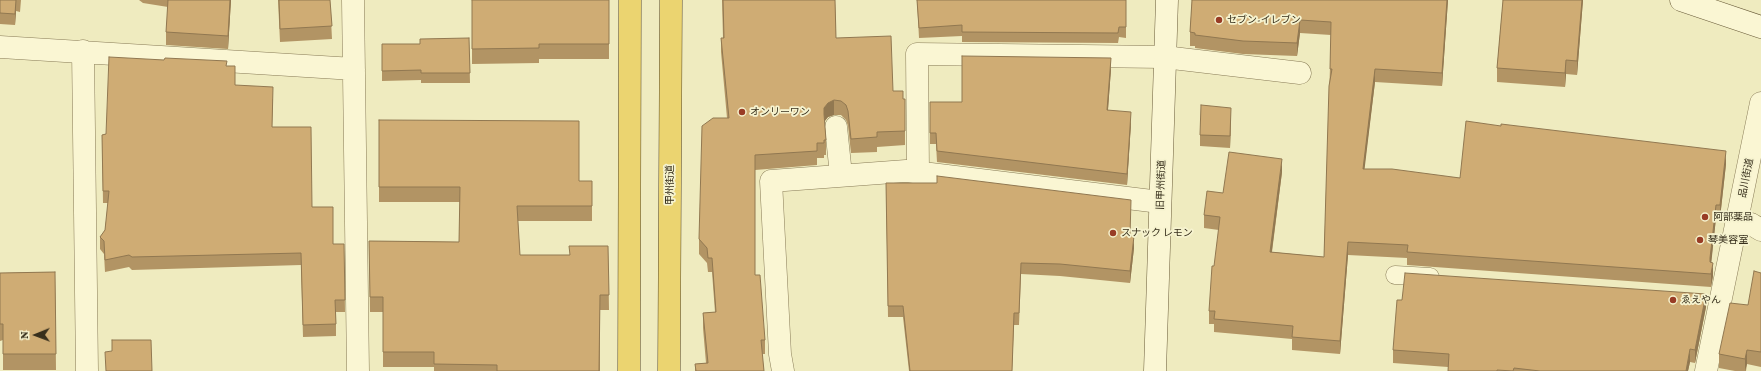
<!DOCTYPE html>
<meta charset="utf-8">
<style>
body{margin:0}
#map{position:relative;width:1761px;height:371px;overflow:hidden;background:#efebbf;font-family:"Crimson Pro",serif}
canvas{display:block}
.north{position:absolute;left:16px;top:315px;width:40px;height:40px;-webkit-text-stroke:3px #f6f3cf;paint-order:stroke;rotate:269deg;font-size:11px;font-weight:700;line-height:16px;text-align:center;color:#372f1c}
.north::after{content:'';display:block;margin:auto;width:14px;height:18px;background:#372f1c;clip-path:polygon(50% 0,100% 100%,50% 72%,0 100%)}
</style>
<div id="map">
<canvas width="1761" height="371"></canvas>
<div class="north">N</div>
</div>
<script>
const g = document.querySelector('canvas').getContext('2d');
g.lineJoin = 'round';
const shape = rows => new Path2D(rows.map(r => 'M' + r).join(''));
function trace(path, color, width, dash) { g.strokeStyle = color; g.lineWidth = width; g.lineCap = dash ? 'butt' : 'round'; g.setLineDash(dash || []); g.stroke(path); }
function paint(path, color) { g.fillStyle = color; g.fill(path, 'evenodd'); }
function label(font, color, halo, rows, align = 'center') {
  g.font = font + ' "Crimson Pro","Noto Sans JP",serif'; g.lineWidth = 3.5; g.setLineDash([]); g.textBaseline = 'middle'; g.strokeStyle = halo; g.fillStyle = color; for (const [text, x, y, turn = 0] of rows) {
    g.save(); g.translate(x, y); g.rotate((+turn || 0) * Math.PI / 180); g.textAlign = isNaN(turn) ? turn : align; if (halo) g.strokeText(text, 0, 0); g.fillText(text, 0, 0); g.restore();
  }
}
const service = shape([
 [1395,275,1430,277]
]);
const minor = shape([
 [353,0,358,371],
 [0,47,354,69],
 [83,51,87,371],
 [836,127,841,175],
 [918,172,917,54,1164,57,1300,73],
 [1737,221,1751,224,1761,230],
 [783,371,780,354,771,181,906,171,1160,202],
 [1706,371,1761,103]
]);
const secondary = shape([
 [1681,0,1761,27],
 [1155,371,1167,0]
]);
const trunk = shape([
 [629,371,630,0],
 [669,371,671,0]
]);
trace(service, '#887b57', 19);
trace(minor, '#887b57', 23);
trace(secondary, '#6a5c3a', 23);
trace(trunk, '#56482c', 23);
trace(service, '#faf6d3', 18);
trace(minor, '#faf6d3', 22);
trace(secondary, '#faf6d3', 22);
trace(trunk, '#ebd470', 22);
paint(shape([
 [0,0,21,0,20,12,16,11,15,25,0,24],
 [139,0,231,0,228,49,166,45,166,32,168,7,143,3],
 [278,0,330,0,332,39,280,42],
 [472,0,609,0,609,59,539,59,539,63,472,64],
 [722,0,835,0,836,38,893,91,903,99,905,99,905,145,877,147,877,152,851,153,848,126,846,120,841,115,834,115,828,117,824,122,826,140,826,155,824,155,824,158,817,158,817,165,755,170,755,275,765,340,765,354,762,354,764,371,695,371,695,364,706,363,703,328,703,313,715,312,712,272,708,272,707,263,699,254,699,239,727,118,721,52,721,38,723,38],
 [917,0,1126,0,1126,38,1119,37,1118,43,962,42,962,36,919,38],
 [1192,0,1448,0,1442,86,1375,82,1364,169,1460,178,1726,164,1720,218,1716,218,1711,262,1713,276,1711,287,1407,265,1407,258,1348,255,1340,354,1292,350,1292,339,1214,332,1214,324,1209,324,1209,311,1219,230,1204,228,1204,215,1223,193,1282,172,1272,252,1324,257,1331,35,1300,33,1297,56,1243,54,1195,48,1195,46,1190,46,1190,32],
 [1503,0,1583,0,1577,75,1566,74,1565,87,1497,82,1497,68],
 [469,38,470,83,421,83,421,80,382,81,382,44,420,44],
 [227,66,235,85,273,99,272,127,312,207,333,244,344,244,345,312,336,312,336,336,303,337,301,265,132,270,129,267,105,272,104,254,100,249,100,237,105,230,108,203,103,203,102,135,106,134],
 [1111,69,1108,110,1131,123,1127,185,937,162,936,144,930,144,930,102,962,102],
 [379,120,579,181,592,181,592,221,518,221,520,255,569,255,608,246,609,310,600,310,600,371,434,371,434,367,383,367,383,312,370,312,369,241,459,242,460,202,379,202],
 [1231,120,1230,148,1200,146,1200,135],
 [886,183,1130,236,1134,248,1130,283,1060,276,1021,274,1019,325,1014,325,1012,371,909,371,903,317,888,317],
 [55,272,56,370,3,370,3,340,0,341,0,273],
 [1761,273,1761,367,1747,364,1746,371,1735,371,1719,368,1719,354,1748,305],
 [1706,307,1695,363,1690,362,1688,371,1448,371,1448,367,1393,363,1393,350]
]), '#b29464');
paint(shape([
 [16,0,16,11,15,25,15,14],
 [230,0,231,0,228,49,228,36],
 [1447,0,1448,0,1442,86,1442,73],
 [1582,0,1583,0,1577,75,1577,61],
 [1300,20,1300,33,1297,56,1297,43],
 [1111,58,1111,69,1107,122,1107,110],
 [1566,60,1566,74,1565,87,1565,73],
 [1375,69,1375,82,1363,182,1363,169],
 [834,100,834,115,828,117,824,122,824,108,828,103],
 [1231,108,1231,120,1230,148,1230,136],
 [1131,112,1131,123,1127,185,1127,174],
 [1726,151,1726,164,1720,218,1720,205],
 [1282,159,1282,172,1270,265,1270,252],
 [1716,205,1716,218,1710,275,1710,258],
 [1134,236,1134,248,1130,283,1130,271],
 [1348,242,1348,255,1340,354,1340,341],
 [1713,263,1713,276,1711,287,1711,274],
 [1706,294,1706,307,1695,363,1695,350],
 [1690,349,1690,362,1688,371,1686,371],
 [1747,350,1747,364,1745,371,1745,359]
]), '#917851');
const building = shape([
 [0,0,16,0,15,14,0,13,0,0],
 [168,0,230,0,228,36,166,32,168,0],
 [279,0,330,0,332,26,280,29,279,0],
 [472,0,609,0,609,44,539,44,539,48,472,49,472,0],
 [723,0,835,0,836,38,891,36,893,91,903,91,903,99,905,99,905,131,877,132,877,137,851,139,848,111,846,105,841,101,834,100,828,103,824,108,824,114,826,140,824,140,824,143,817,143,817,151,755,155,755,275,760,275,765,340,761,340,764,371,696,371,695,364,708,363,703,313,716,312,712,258,708,258,707,248,699,239,702,126,713,118,729,118,721,38,724,38,723,0],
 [917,0,1126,0,1126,27,1119,27,1118,33,962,32,962,25,919,28,917,0],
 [1192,0,1447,0,1442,73,1375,69,1363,169,1392,169,1460,178,1466,121,1501,126,1501,124,1726,151,1720,205,1716,205,1710,258,1710,262,1713,263,1711,274,1407,252,1408,245,1348,242,1340,341,1292,337,1293,326,1214,319,1215,311,1209,311,1212,266,1214,266,1220,217,1204,215,1207,191,1223,193,1229,152,1282,159,1270,252,1324,257,1329,86,1332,69,1330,69,1331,22,1300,20,1297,43,1243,41,1195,35,1195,33,1190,32,1192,0],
 [1503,0,1582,0,1577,61,1566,60,1565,73,1497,68,1503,0],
 [469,38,470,73,421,73,421,70,382,71,382,44,420,44,420,39,469,38],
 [962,56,1111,58,1107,110,1131,112,1127,174,937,151,936,133,930,133,930,102,962,102,962,56],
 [109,57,164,60,165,58,227,61,226,66,235,66,235,85,273,87,272,127,311,127,312,207,333,207,333,244,344,244,345,300,335,300,336,324,303,325,301,253,132,257,129,255,105,260,104,241,100,237,105,230,109,191,103,191,102,135,106,134,109,57],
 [1201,105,1231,108,1230,136,1200,135,1201,105],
 [379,120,579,121,579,181,592,181,592,206,517,206,520,255,570,255,569,246,608,246,609,295,600,295,599,371,497,371,497,365,434,364,434,352,383,352,383,297,370,297,369,241,459,242,460,187,379,187,379,120],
 [937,176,1131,200,1130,236,1134,236,1130,271,1060,264,1021,263,1019,313,1014,313,1012,371,910,371,903,306,888,306,886,183,937,183,937,176],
 [1754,271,1761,273,1761,352,1747,350,1745,359,1719,354,1730,303,1748,305,1754,271],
 [55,272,56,354,3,354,3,324,0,324,0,273,55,272],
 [1405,273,1706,294,1695,350,1690,349,1686,371,1540,371,1514,368,1513,371,1497,370,1497,371,1448,371,1449,354,1393,350,1397,300,1402,300,1405,273],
 [112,340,151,340,152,371,106,371,105,352,112,351,112,340]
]);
paint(building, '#cfac74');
trace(building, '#917851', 1);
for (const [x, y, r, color] of [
 [1219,20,4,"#993c25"],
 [742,112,4,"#993c25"],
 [1705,217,4,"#993c25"],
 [1113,233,4,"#993c25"],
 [1700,240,4,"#993c25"],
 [1673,300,4,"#993c25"]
]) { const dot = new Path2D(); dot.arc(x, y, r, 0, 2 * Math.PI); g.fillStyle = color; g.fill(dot); trace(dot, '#f6f3cf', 1.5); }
label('10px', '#372f1c', '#f6f3cf', [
 ["セブン-イレブン",1227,20],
 ["オンリーワン",750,112],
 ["阿部薬品",1713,217],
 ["スナック レモン",1121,233],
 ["琴美容室",1708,240],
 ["ゑえやん",1681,300]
], 'left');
label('10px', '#372f1c', '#f6f3cf', [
 ["品川街道",1746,178,-79],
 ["甲州街道",670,185,-90],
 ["旧甲州街道",1161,185,-88]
]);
</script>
